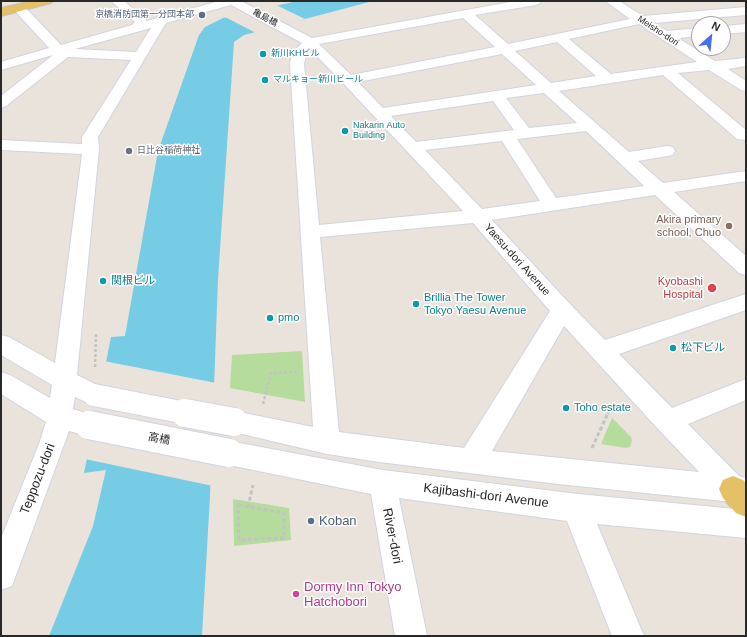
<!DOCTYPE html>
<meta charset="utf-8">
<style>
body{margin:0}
#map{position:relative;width:747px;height:637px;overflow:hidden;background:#eae3db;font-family:Helvetica,sans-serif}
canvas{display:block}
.frame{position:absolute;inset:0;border:2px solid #282828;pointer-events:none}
.north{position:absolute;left:691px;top:16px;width:40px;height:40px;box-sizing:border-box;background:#fff;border:1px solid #a9a9a9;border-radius:50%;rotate:27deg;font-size:11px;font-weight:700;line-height:16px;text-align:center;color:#282828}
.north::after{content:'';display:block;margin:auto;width:14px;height:18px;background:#486eea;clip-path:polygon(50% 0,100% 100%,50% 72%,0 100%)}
</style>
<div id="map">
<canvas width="747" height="637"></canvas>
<div class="frame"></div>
<div class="north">N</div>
</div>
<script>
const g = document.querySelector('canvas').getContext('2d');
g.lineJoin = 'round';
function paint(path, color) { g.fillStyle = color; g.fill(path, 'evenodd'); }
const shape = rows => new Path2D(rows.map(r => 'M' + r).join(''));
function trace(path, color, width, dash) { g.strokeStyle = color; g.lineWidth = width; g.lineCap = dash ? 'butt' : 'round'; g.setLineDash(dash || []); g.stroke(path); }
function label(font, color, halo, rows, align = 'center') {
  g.font = font + ' Helvetica,"Noto Sans JP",sans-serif'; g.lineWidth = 3; g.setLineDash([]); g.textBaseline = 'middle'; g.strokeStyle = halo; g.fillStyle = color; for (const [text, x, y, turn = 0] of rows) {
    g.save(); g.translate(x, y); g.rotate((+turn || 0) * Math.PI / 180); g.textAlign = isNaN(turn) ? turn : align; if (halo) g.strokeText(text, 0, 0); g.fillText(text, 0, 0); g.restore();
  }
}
paint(shape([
 [302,351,305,402,230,388,232,355],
 [612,418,631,437,632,440,630,447,626,448,601,444],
 [233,499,289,508,291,540,234,546]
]), '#b5dc9c');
paint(shape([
 [297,1,373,1,252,33,244,35,234,42,218,279,210,496,202,636,49,636,93,526,106,470,84,473,111,337,125,336,158,151,199,35,205,27,223,18]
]), '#76cce4');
paint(shape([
 [274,4,305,19,256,33,225,17],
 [104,361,216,383,213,486,85,459]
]), '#eae3db');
const minor = shape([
 [111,1,124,1,147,21,219,1,241,1,312,38,516,1,542,1,540,3,536,5,475,15,508,44,630,19,605,1,619,1,643,16,746,7,746,15,654,23,667,31,699,28,699,36,678,38,715,61,746,58,746,66,728,69,746,81,746,91,741,90,709,70,678,73,746,130,746,140,737,139,663,75,559,91,629,152,667,146,673,147,675,151,673,155,638,161,663,183,746,171,746,181,674,192,746,256,746,275,739,273,655,195,492,220,570,304,605,340,746,294,746,310,619,354,672,408,746,379,746,400,688,424,739,476,746,478,746,500,739,502,733,502,558,484,379,462,327,454,225,430,221,422,225,414,234,411,313,427,290,64,292,53,302,43,231,5,166,23,98,137,99,149,77,375,103,388,106,395,103,402,94,406,75,397,73,409,98,417,102,425,98,433,89,436,69,431,12,586,1,590,1,538,39,444,46,422,1,394,1,372,10,375,50,398,52,385,1,355,1,335,9,337,55,363,82,154,1,150,1,140,82,144,82,137,131,60,68,57,6,106,1,108,1,96,53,55,1,70,1,62,49,48,15,11,13,8,15,5,23,5,61,45,132,25,135,22,111,1],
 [463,18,495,47,351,75,319,44,463,18],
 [639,24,697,62,611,74,569,39,639,24],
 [151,28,136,52,75,49,151,28],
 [557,42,596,76,551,83,515,51,557,42],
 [310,49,343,83,463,211,319,225,304,64,306,54,310,49],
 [502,54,536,85,383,108,358,82,502,54],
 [544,93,577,123,529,128,506,98,544,93],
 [493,101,514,130,416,142,391,116,493,101],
 [586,131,644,186,556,198,517,139,586,131],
 [502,141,540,201,482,209,425,150,502,141],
 [473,223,550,311,464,448,339,432,320,237,473,223],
 [564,326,658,429,699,472,492,451,564,326],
 [746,24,746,32,723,34,723,26,746,24],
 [229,441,383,470,578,494,746,510,746,538,597,524,644,636,612,636,567,521,399,498,427,636,395,636,371,494,229,465,220,462,216,453,220,444,229,441]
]);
const major = shape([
 [32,1,53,1,51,3,1,16,1,8,32,1],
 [733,476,743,480,746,483,746,517,736,513,723,498,719,489,723,480,733,476]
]);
trace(minor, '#d1d4e0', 2);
trace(major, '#c3c3c3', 2);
trace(shape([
 [95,367,96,334],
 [263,404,271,373,298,372],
 [608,414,611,407]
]), '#c3c3c3', 2.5, [3, 2]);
trace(shape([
 [592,448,608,413],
 [238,505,284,513,284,538,239,540,238,505],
 [248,507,253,485]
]), '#c3c3c3', 3, [4, 2.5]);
paint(minor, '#fff');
paint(major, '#e4c066');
const minorBridgeFar1 = shape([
 [94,395,191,414]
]);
const minorBridge = shape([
 [185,413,234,422],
 [89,425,229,453]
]);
trace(minorBridgeFar1, '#d1d4e0', 24, []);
trace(minorBridge, '#d1d4e0', 30, []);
trace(minorBridgeFar1, '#fff', 22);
trace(minorBridge, '#fff', 28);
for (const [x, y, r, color] of [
 [202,15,4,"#5c6f8a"],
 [263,54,4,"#0f9aa8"],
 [265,80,4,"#0f9aa8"],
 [345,131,4,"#0f9aa8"],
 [129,151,4,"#6b7280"],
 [729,226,4,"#8d6e63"],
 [103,281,4,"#0f9aa8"],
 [712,288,5,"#e0444e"],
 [416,304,4,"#0f9aa8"],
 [270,318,4,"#0f9aa8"],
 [673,348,4,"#0f9aa8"],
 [566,408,4,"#0f9aa8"],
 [311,521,4,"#5c6f8a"],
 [296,594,4,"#d1479c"]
]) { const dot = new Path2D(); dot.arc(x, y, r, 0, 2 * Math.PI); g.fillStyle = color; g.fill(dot); trace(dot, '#fff', 1.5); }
label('9px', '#4e5e75', '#fff', [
 ["京橋消防団第一分団本部",194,15]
], 'right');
label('9px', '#282828', '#fff', [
 ["亀島橋",265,18,28],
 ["Meisho-dori",658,31,33]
]);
label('9px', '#0d838f', '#fff', [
 ["新川KHビル",271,54],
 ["マルキョー新川ビール",273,80],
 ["Nakarin Auto",353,126],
 ["Building",353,136]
], 'left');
label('9px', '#5b616d', '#fff', [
 ["日比谷稲荷神社",137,151]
], 'left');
label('11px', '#785e54', '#fff', [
 ["Akira primary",721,220],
 ["school, Chuo",721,233]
], 'right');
label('11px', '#282828', '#fff', [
 ["Yaesu-dori Avenue",517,260,48],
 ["高橋",159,439,11]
]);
label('11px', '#0d838f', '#fff', [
 ["関根ビル",111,281],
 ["Brillia The Tower",424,298],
 ["Tokyo Yaesu Avenue",424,311],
 ["pmo",278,318],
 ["松下ビル",681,348],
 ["Toho estate",574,408]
], 'left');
label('11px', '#be3a42', '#fff', [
 ["Kyobashi",703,282],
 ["Hospital",703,295]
], 'right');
label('13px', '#282828', '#fff', [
 ["Teppozu-dori",38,479,-69],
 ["Kajibashi-dori Avenue",486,496,7],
 ["River-dori",392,536,79]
]);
label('13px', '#4e5e75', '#fff', [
 ["Koban",319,521]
], 'left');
label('13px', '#b23c85', '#fff', [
 ["Dormy Inn Tokyo",304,587],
 ["Hatchobori",304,602]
], 'left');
</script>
